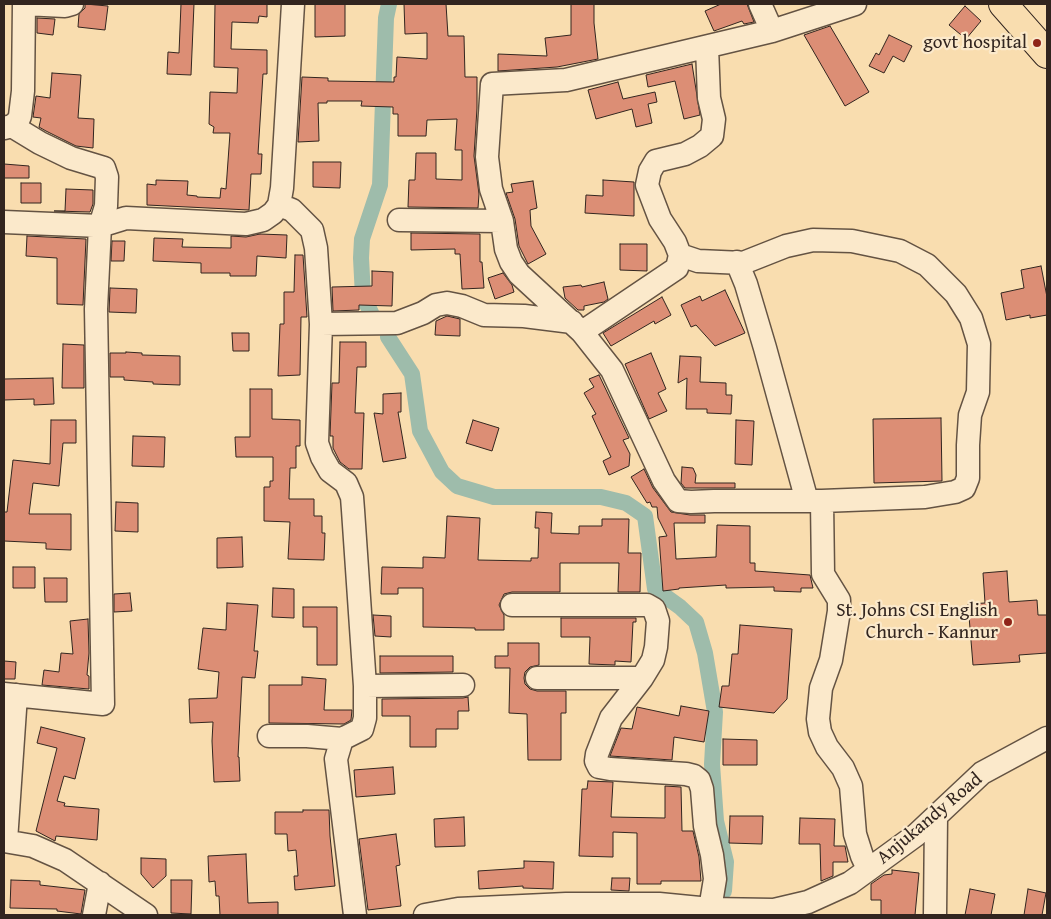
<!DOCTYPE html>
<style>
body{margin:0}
#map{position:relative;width:1051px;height:919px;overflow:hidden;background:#f9ddaf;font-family:"Gentium Book Plus",serif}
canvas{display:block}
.frame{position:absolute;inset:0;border:5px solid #32251f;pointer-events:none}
</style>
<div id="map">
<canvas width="1051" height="919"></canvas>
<div class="frame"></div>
</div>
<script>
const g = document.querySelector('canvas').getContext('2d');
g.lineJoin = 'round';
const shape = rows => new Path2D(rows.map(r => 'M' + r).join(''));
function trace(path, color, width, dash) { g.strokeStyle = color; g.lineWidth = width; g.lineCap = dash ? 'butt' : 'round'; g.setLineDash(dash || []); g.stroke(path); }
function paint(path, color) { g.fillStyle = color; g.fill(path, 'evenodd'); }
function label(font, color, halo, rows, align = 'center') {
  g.font = font + ' "Gentium Book Plus",serif'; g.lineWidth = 4.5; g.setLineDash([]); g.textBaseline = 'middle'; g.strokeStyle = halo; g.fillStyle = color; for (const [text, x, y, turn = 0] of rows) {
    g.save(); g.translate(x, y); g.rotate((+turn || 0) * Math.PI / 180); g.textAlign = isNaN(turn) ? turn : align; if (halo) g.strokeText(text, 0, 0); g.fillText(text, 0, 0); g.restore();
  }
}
trace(shape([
 [372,315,363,296,361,258,362,239,380,185,386,18,389,4],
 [388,337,412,374,420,431,442,472,457,486,494,497,601,497,626,503,645,516,655,589,680,607,696,622,705,653,715,712,712,764,716,821,726,862,724,891]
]), '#9ebcab', 16);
const building = shape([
 [85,4,108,6,105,30,78,27,79,14,85,8,85,4],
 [181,4,194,4,191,75,167,74,168,52,179,53,181,4],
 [215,4,267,4,267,17,259,16,258,23,232,22,231,49,267,50,267,74,263,74,258,154,262,154,261,174,251,174,249,210,147,205,147,184,156,185,156,180,188,181,187,195,197,196,197,197,220,198,221,188,226,189,230,133,213,133,214,127,209,124,210,92,237,93,238,68,214,67,215,4],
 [315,4,345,4,345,36,315,37,315,4],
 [404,4,446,4,448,36,464,36,465,77,477,77,477,108,474,156,479,194,478,208,408,207,409,180,415,180,416,153,436,153,436,179,462,180,462,150,455,150,457,119,427,120,426,136,398,136,398,114,393,114,393,107,361,106,362,101,327,101,327,103,318,103,319,141,298,142,302,77,328,78,328,81,394,82,394,77,396,77,397,57,427,59,427,33,405,34,404,4],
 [571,4,594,4,594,23,598,59,557,67,498,71,498,54,547,56,545,38,571,35,571,4],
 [721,4,747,4,754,22,744,24,742,21,714,31,705,11,721,4],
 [965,6,981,21,966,39,949,25,965,6],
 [37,18,55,19,53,35,37,33,37,18],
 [830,26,869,92,845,106,804,35,830,26],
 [889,35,912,46,904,62,893,56,884,73,869,66,876,53,879,55,889,35],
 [692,64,700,115,684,119,675,81,648,87,646,75,692,64],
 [52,73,81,75,78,118,94,119,93,148,76,146,46,131,39,127,41,118,33,117,36,96,50,98,52,73],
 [618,82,623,99,655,92,657,102,648,104,652,123,636,127,632,109,596,119,588,90,618,82],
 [313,162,341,162,340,188,313,187,313,162],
 [4,164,29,166,29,178,4,178,4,164],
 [603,180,634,182,634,216,585,213,586,195,603,196,603,180],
 [533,181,537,208,530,210,531,226,546,254,528,264,519,246,515,219,506,193,513,192,511,184,533,181],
 [21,183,41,183,41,203,21,203,21,183],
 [66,189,93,190,93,204,90,212,54,211,65,211,66,189],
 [411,233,480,234,480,262,482,262,484,288,462,289,460,254,455,254,455,249,411,250,411,233],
 [260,234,287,235,286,258,257,256,256,276,230,276,230,273,201,273,201,263,153,261,154,238,183,239,182,247,231,248,231,236,246,237,260,234],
 [27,236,86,239,83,305,57,304,57,258,26,256,27,236],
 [112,241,125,241,124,261,111,261,112,241],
 [620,244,647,244,647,271,620,270,620,244],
 [295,255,303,255,307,317,301,317,300,375,278,376,280,324,284,324,284,292,294,292,295,255],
 [1041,266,1047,297,1047,315,1030,318,1030,315,1006,320,1001,293,1024,288,1021,270,1041,266],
 [372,271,393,272,392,306,359,305,359,310,333,311,332,287,372,286,372,271],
 [503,273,512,285,514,292,495,299,488,278,503,273],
 [604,282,608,299,604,302,584,306,584,310,578,310,565,298,563,287,581,285,582,287,604,282],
 [110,288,137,289,136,313,109,312,110,288],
 [725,290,745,333,715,346,696,325,691,327,681,305,700,296,702,301,725,290],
 [662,297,671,315,655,324,654,321,611,346,603,333,662,297],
 [447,316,460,319,460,336,435,335,436,321,447,316],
 [232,333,249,333,249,351,233,351,232,333],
 [340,342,366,342,366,367,357,367,355,413,364,413,362,469,349,469,340,462,333,448,333,436,330,436,332,383,339,383,340,342],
 [63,344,84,345,84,388,62,388,63,344],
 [126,352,142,353,142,355,180,356,180,385,153,384,153,382,124,380,124,377,110,377,110,353,126,353,126,352],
 [651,353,666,389,658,393,667,411,649,419,625,364,651,353],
 [680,356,701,357,700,382,726,383,726,395,732,395,731,414,707,413,707,409,686,409,687,378,678,383,680,356],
 [599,375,629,438,623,440,630,454,629,466,609,475,603,461,611,457,592,416,596,414,584,393,594,387,589,379,599,375],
 [53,378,54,404,34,405,34,399,4,400,4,379,53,378],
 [250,389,272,389,272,419,300,420,300,446,296,446,296,468,290,468,289,499,314,499,314,516,322,516,322,533,325,533,324,560,288,559,290,522,264,521,264,487,270,487,270,481,273,481,273,457,236,457,235,437,250,437,250,389],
 [401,393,401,412,398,412,406,458,383,462,374,413,383,414,383,394,401,393],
 [941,418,942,481,874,483,873,419,941,418],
 [51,420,76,420,76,443,63,443,59,486,33,483,29,514,71,514,71,550,46,549,46,543,4,541,4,512,7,512,13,460,50,464,51,420],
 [473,420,499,428,492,451,466,443,473,420],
 [736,420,754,421,752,465,735,464,736,420],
 [133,436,165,437,164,467,132,466,133,436],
 [682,467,693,468,696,475,695,483,735,483,735,488,685,488,681,483,682,467],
 [644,469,653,488,671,512,690,515,705,515,705,523,674,523,676,559,716,557,717,525,750,526,750,563,755,563,755,571,810,575,813,588,801,588,801,592,774,591,774,587,726,588,726,585,679,588,679,589,663,591,659,537,667,536,658,518,657,507,652,507,650,502,647,503,631,477,644,469],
 [116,502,138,503,138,532,115,531,116,502],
 [536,512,552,513,551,533,579,534,579,526,602,526,602,519,629,519,628,553,641,553,640,592,618,592,619,563,560,563,560,592,512,592,504,594,499,605,504,615,504,630,475,630,475,628,423,627,423,588,398,588,398,594,381,594,382,567,423,568,423,557,445,558,447,516,480,518,478,560,531,561,531,558,538,558,539,528,535,528,536,512],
 [242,537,243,567,217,568,217,538,242,537],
 [13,567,35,567,35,588,13,588,13,567],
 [1007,571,1009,602,1037,600,1038,615,1047,615,1047,653,1019,655,1020,662,973,665,968,604,985,603,983,573,1007,571],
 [44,578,67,578,67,602,45,602,44,578],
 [273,588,294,589,294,618,272,617,273,588],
 [130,593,132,611,114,612,114,594,130,593],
 [227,603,258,605,254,651,258,651,255,678,242,677,238,757,239,757,240,781,214,782,212,741,213,722,190,723,189,699,217,698,219,672,198,669,203,628,226,630,227,603],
 [303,607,337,607,337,665,317,665,317,627,303,627,303,607],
 [373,615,391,616,391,637,375,636,373,615],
 [561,618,636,618,636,622,633,622,631,662,615,661,615,665,589,664,590,637,561,637,561,618],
 [88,619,89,653,87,675,89,676,89,689,42,685,44,670,59,672,61,653,73,654,70,621,88,619],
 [740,625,792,629,787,699,774,713,719,707,722,686,729,686,732,654,738,654,740,625],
 [508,643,539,643,539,665,530,667,525,672,524,678,525,684,530,689,537,691,566,691,566,713,561,713,561,760,528,760,527,714,509,713,510,668,495,668,495,656,508,656,508,643],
 [380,656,453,656,453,672,380,673,380,656],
 [4,661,16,662,15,679,4,679,4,661],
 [302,677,326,679,324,710,352,710,351,720,344,724,269,723,269,685,302,685,302,677],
 [468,697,469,711,458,711,458,729,436,729,436,747,410,747,410,716,382,716,382,699,463,698,468,697],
 [681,706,709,711,704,742,674,737,672,760,610,756,621,728,632,729,637,707,679,716,681,706],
 [41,727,85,738,75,779,64,776,57,801,65,803,64,806,99,809,97,840,56,836,55,841,36,831,57,748,37,743,41,727],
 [723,739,757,740,757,765,723,765,723,739],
 [393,767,395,794,356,797,354,770,393,767],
 [588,781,613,782,611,817,665,818,665,786,681,787,682,831,693,831,699,857,701,881,661,881,661,884,637,884,637,833,613,832,613,857,579,856,582,789,587,789,588,781],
 [303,810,329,810,330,836,335,886,295,890,294,876,298,876,296,850,288,851,287,834,275,834,275,812,303,812,303,810],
 [730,816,763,816,762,844,729,843,730,816],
 [464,817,465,846,435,847,434,819,464,817],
 [800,818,835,819,834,846,845,846,848,862,833,862,833,876,821,881,820,844,799,844,800,818],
 [396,834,400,865,396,866,401,906,368,910,359,839,396,834],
 [246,854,248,903,278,902,278,915,220,915,219,896,216,896,215,881,209,882,208,856,246,854],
 [141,858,166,859,166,876,153,888,141,874,141,858],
 [524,861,554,862,553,889,523,888,523,886,479,889,478,871,524,868,524,861],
 [892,870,919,873,915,915,881,915,881,900,871,900,871,884,884,875,892,874,892,870],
 [612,878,630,878,629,891,611,890,612,878],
 [11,880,40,881,40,885,85,890,81,914,57,911,57,909,10,908,11,880],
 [171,880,192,880,191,914,171,913,171,880],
 [970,889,995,894,991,915,965,915,970,889],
 [1028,889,1046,893,1042,915,1024,915,1028,889]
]);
paint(building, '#dc8e75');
trace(building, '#32251f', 1);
const minor = shape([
 [24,4,65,6,72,4],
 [760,4,772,31],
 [4,128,12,126,18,121,20,116,23,91,24,4],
 [279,205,292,210,312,230,316,248,321,324,317,443,322,457,330,471,346,483,352,497,353,510,365,686,365,718,362,729,342,739,336,759,355,915],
 [399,220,502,221,491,189,487,157,492,84,566,80,772,31,855,4],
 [502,221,506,249,511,262,519,274,582,332,612,370,664,481,678,501,691,502,714,501,822,501,925,497,955,492,964,488,968,478,968,445,970,415,978,392,979,344,971,318,956,294,927,265,900,251,852,241,813,240,786,246,743,263,698,261,680,255],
 [4,222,100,226,126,218,246,224,263,220,273,213,279,205,282,188,293,4],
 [737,262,746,284,765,348,807,501],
 [321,324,397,323,423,313,436,305,447,303,462,306,484,315,524,316,572,322],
 [582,332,677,268,680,255,675,242,660,219,647,185,650,171,656,161,685,154,700,146,712,136,714,119,709,98,707,47],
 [822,501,823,574,839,600,839,611,831,660,821,688,818,719,820,732,827,747,843,768,851,786,855,834,862,856,868,869],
 [512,605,647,605,654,609,658,621,656,647,653,660,642,678,611,718,597,754,596,761,599,767,610,769,686,774,694,776,699,780,702,789,705,826,712,855,715,879,710,909],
 [537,678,642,678],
 [365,686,463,685],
 [4,694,103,704,96,309,100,226,106,206,107,177,104,168,71,158,40,143,12,126],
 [269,736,307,736,342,739],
 [4,841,33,846,65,860,146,915],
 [6,841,16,695],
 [94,915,100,883],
 [425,915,458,909,566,904,659,904,710,909,774,910,808,902,850,883,916,835,982,773,1047,738],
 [935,915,936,817]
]);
const major = shape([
 [1003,4,1047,54]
]);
trace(minor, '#645343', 25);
trace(major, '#32251f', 30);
trace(minor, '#fbe9cb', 22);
trace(major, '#f9ddaf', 28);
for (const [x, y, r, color] of [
 [1037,43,5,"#8f2418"],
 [1008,622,5,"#8f2418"]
]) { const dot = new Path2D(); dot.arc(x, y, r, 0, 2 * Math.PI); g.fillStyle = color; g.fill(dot); trace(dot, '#fbe9cb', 2); }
label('19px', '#32251f', '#fbe9cb', [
 ["govt hospital",1027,43],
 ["St. Johns CSI English",998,611],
 ["Church - Kannur",998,633]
], 'right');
label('19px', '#32251f', '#fbe9cb', [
 ["Anjukandy Road",930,819,-40]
]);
</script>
